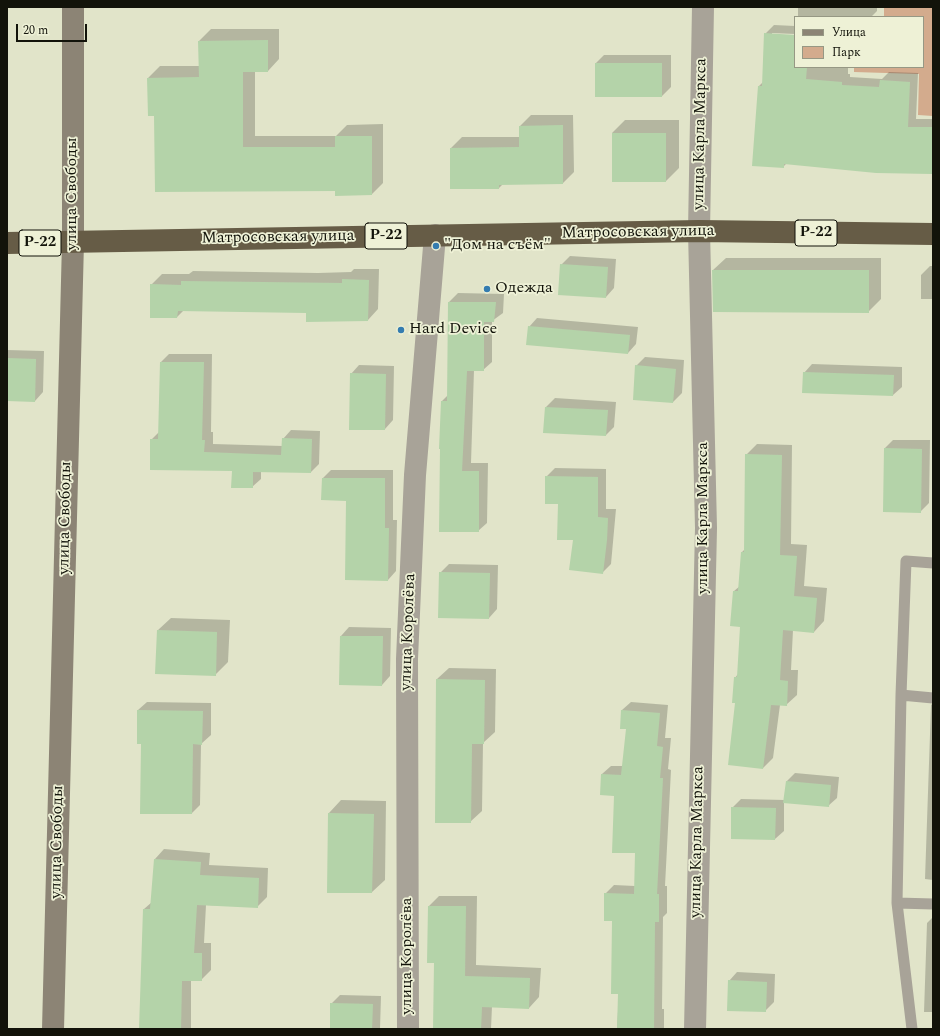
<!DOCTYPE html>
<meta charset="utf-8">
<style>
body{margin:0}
#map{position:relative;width:940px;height:1036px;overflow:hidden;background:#e1e4c9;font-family:Spectral,serif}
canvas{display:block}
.frame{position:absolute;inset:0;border:8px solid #12130a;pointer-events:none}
.legend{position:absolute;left:794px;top:16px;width:130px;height:52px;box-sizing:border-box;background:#eef1d6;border:1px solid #969884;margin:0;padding:5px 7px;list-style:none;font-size:12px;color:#12130a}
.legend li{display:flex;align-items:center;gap:8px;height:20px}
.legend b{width:20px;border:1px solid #969884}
.scale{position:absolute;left:16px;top:24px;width:71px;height:18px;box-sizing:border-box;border:2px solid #12130a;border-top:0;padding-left:5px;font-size:12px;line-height:14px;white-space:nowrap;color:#12130a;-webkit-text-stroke:3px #eef1d6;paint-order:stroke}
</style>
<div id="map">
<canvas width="940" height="1036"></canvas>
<div class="frame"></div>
<ul class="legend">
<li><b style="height:5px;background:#8c8475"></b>Улица</li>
<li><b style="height:11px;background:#d3ab8d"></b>Парк</li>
</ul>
<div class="scale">20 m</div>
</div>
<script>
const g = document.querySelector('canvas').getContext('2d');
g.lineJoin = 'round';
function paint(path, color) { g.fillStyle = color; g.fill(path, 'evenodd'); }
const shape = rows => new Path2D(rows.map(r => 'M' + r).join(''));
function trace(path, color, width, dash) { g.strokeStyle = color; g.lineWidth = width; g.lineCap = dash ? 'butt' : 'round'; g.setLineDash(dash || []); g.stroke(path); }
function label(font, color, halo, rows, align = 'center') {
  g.font = font + ' Spectral,serif'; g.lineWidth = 3.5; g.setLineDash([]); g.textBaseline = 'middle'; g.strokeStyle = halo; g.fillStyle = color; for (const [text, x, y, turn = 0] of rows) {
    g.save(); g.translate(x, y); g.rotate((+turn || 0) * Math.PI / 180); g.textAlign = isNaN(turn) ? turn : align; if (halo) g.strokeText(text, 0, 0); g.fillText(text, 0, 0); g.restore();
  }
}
paint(shape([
 [884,7,933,7,933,116,918,115,919,74,854,72,854,67,923,67,923,17,884,17]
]), '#d3ab8d');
paint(shape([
 [596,7,672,7,596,8],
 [798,7,877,7,877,11,871,17,798,17],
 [774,25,795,26,795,34,772,33,772,35,795,36,795,67,848,67,848,74,850,74,850,77,882,79,889,72,918,73,916,119,933,119,933,172,876,172,787,163,783,167,759,86,763,82,765,34],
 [211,29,279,29,279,59,268,71,255,71,255,136,336,136,347,125,383,124,383,183,372,194,336,190,155,115,148,78,160,66,199,66,199,41],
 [604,55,671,55,671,87,662,96,596,63],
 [531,115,573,115,574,172,563,183,503,184,499,188,451,148,462,137,520,137,520,126],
 [625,120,679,120,679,168,666,181,612,133],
 [570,256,616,259,614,288,606,297,561,265],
 [726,258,881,258,881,299,868,312,713,270],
 [930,266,933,266,933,299,921,299,921,275],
 [354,269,379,269,378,309,368,320,307,312,184,310,177,317,151,285,162,274,189,274,193,271,318,273,351,272],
 [458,293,504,294,503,313,492,321,492,362,483,370,474,370,471,463,488,463,487,523,478,531,442,401,448,395,449,302],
 [537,318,638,327,636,344,628,353,529,327],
 [7,350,44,351,43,392,35,401,7,400],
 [169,354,212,354,211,432,213,432,213,444,283,446,283,439,291,430,320,431,319,464,311,472,261,471,261,479,252,487,233,470,151,440,160,431,161,362],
 [645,357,684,360,682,393,673,402,636,366],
 [812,364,902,367,902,387,893,395,803,392,804,373],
 [359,365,394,366,393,420,385,429,351,374],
 [555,398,616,402,614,427,606,435,544,432,546,407],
 [893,440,930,440,929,503,920,512,885,448],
 [757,444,792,445,791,544,807,545,804,586,827,588,824,621,814,632,793,630,791,670,798,670,797,695,786,705,780,705,773,758,763,768,737,702,735,678,738,674,741,626,734,591,740,586,742,552,745,549,746,455],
 [555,468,606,469,606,509,616,509,611,564,602,573,574,539,559,503,546,477],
 [331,470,393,470,393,520,397,520,396,571,388,580,347,500,323,478],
 [449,564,498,565,497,609,489,618,440,573],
 [171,618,230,620,228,662,215,675,158,630],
 [349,627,391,628,390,676,382,685,341,636],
 [449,668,496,669,495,732,483,743,482,811,470,822,437,679],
 [147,702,211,703,211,735,201,744,200,805,192,813,142,743,138,710],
 [631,702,668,705,665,738,671,738,668,769,671,770,665,886,667,886,667,913,663,917,662,1009,664,1009,664,1029,617,1029,619,993,613,920,605,894,614,885,635,886,636,852,615,795,601,794,602,774,611,766,623,766,627,728,622,710],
 [933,703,933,880,925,879,931,705],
 [795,773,839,777,837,798,828,806,784,802,784,831,775,839,732,838,732,808,741,799,785,800,787,781],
 [341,800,386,801,385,880,372,892,329,813],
 [164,849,210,853,209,865,268,868,267,897,257,907,206,905,204,943,211,943,211,970,201,980,191,980,191,1029,140,1029,144,909,152,902,155,859],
 [439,896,477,896,476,965,541,968,539,997,529,1008,492,1006,491,1029,434,1029,435,962,429,906],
 [933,917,933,1012,924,1012,927,923],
 [737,972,775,974,774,1002,765,1011,729,981],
 [340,995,381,996,380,1029,331,1029,331,1004]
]), '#0003');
paint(shape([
 [764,33,795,35,795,67,807,67,806,79,842,82,842,85,879,87,880,80,910,82,908,127,933,127,932,174,876,173,784,164,784,168,752,166,758,86,762,86],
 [268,40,268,72,243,72,243,147,335,147,335,136,372,136,372,195,335,196,335,191,155,192,154,116,148,116,147,78,199,77,198,41],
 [595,63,662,63,662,97,595,97],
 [563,125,563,184,499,185,499,189,450,189,450,148,519,147,519,126],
 [612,133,666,133,666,182,612,182],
 [560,264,608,267,606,298,558,295],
 [712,270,869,270,869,313,713,312],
 [342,279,369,280,368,321,306,322,306,313,178,311,177,318,150,318,150,284,181,285,181,281,342,283],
 [448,302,496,302,494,322,484,322,484,371,467,371,462,471,479,471,479,532,439,532,440,449,439,449,441,401,447,401],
 [528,326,630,335,628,354,526,345],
 [7,358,36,359,35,402,7,401],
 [160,362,204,362,202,440,205,440,204,452,281,455,282,438,312,439,311,473,253,472,253,488,231,488,232,471,150,470,150,439,158,439],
 [635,365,676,369,673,403,633,400],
 [803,372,894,375,893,396,802,393],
 [350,373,386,374,385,430,349,430],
 [545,407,608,410,606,436,543,433],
 [884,448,922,449,921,513,883,512],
 [745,454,782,455,780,555,797,556,794,596,817,598,814,633,783,630,780,680,788,681,787,706,771,705,763,769,728,765,735,703,732,703,734,677,737,677,740,627,730,626,733,591,738,591,741,552,744,552],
 [545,476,598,477,598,517,608,518,607,540,603,574,569,570,573,540,557,540,558,504,545,504],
 [322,478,385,478,385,528,389,528,388,581,345,580,346,501,321,500],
 [439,572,490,573,489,619,438,618],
 [157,630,217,632,216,676,155,674],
 [340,636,383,636,382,686,339,685],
 [436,679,485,680,484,744,472,744,471,823,435,823],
 [137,710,203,711,202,745,193,744,192,814,140,814,141,744,137,744],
 [621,710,660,713,657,746,663,747,660,778,663,778,657,894,659,894,659,922,655,922,654,1029,617,1029,618,994,611,994,612,921,604,921,604,893,634,894,635,853,612,853,614,796,600,795,601,774,621,775,626,729,620,729],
 [786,781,831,785,829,807,783,803],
 [731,807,776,808,775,840,731,839],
 [328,813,374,814,372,893,327,893],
 [154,859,201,862,200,875,259,878,258,908,197,905,194,953,202,953,202,981,182,981,181,1029,139,1029,143,909,150,909],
 [428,906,466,906,465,976,530,978,529,1009,482,1007,481,1029,433,1029,434,963,427,963],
 [728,980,767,982,766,1012,727,1011],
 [330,1003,373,1004,372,1029,330,1029]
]), '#b4d3a9');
trace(shape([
 [901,695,906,561,933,563],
 [897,903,901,695,933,698],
 [912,1029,897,903,933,904]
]), '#a8a398', 11);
trace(shape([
 [408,1029,407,659,415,475,435,235],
 [695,1029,706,528,699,231,703,7]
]), '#a8a398', 22);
trace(shape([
 [53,1029,73,242,73,7]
]), '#8c8475', 22);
trace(shape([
 [7,243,699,231,933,234]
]), '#665c46', 22);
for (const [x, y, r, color] of [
 [436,246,4,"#347cb0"],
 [487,289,4,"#347cb0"],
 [401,330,4,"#347cb0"]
]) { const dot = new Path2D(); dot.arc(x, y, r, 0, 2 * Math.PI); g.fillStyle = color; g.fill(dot); trace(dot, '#eef1d6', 1.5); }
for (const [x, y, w] of [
 [816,233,42],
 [386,236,42],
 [40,243,42]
]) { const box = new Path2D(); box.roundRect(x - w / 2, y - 13, w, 26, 3); g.fillStyle = '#eef1d6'; g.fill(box); trace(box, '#12130a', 1); }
label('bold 15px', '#12130a', null, [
 ["Р-22",816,233],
 ["Р-22",386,236],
 ["Р-22",40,243]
]);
label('16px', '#12130a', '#eef1d6', [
 ["улица Карла Маркса",701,134,-89],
 ["улица Свободы",73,194,-90],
 ["Матросовская улица",638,233,-1],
 ["Матросовская улица",278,238,-1],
 ["улица Свободы",66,518,-89],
 ["улица Карла Маркса",704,518,-90],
 ["улица Королёва",409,632,-88],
 ["улица Свободы",58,842,-89],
 ["улица Карла Маркса",698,842,-89],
 ["улица Королёва",408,956,-90]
]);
label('16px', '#12130a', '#eef1d6', [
 ["\"Дом на съём\"",444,246],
 ["Одежда",495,289],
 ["Hard Device",409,330]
], 'left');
</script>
